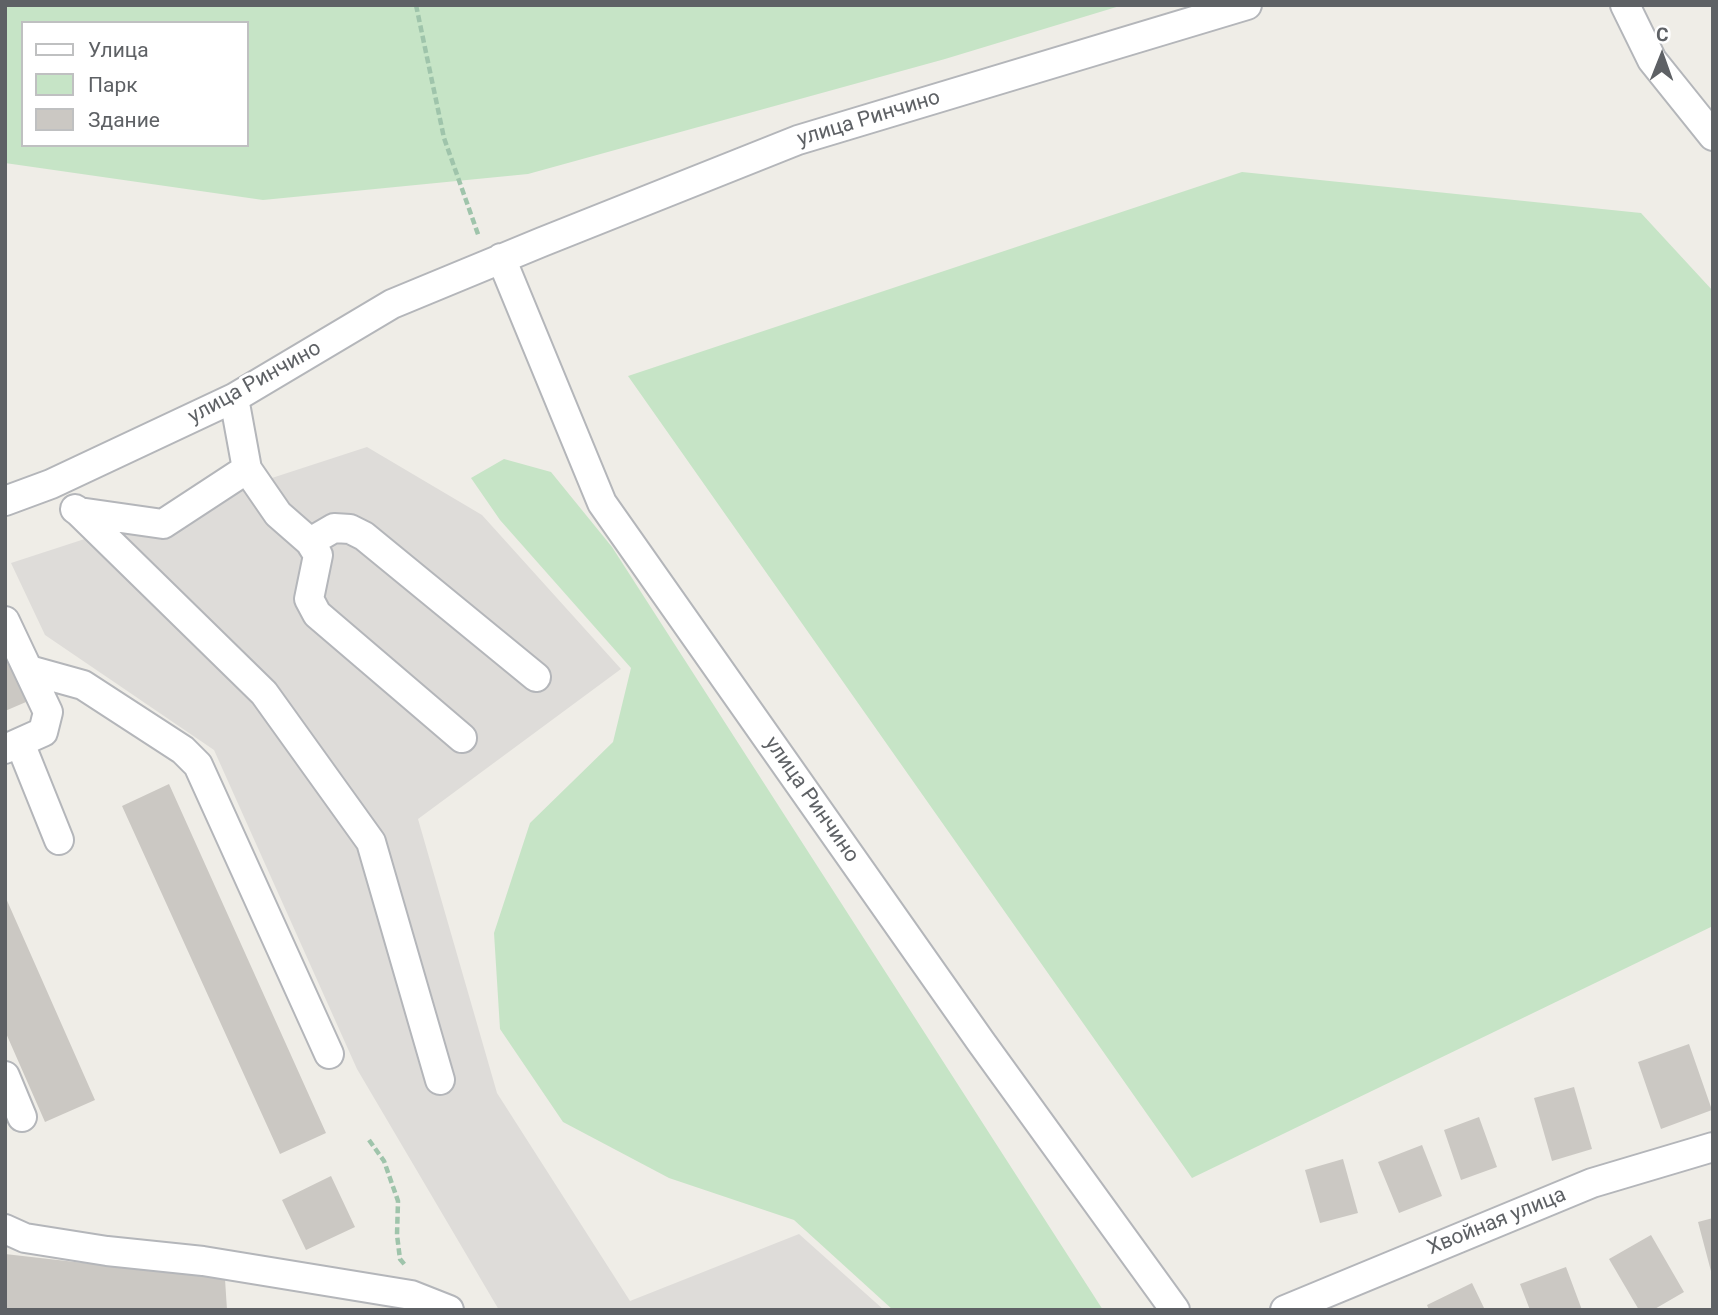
<!DOCTYPE html>
<meta charset="utf-8">
<style>
body{margin:0}
#map{position:relative;width:1718px;height:1315px;overflow:hidden;background:#efede7;font-family:Roboto,sans-serif}
canvas{display:block}
.frame{position:absolute;inset:0;border:7px solid #5e6165;pointer-events:none}
.legend{position:absolute;left:21px;top:21px;width:228px;height:126px;box-sizing:border-box;background:#fff;border:2px solid #bfc0c1;margin:0;padding:9px 12px;list-style:none;font-size:21px;color:#5e6165}
.legend li{display:flex;align-items:center;gap:14px;height:35px}
.legend b{width:35px;border:2px solid #bfc0c1}
.north{position:absolute;left:1627px;top:21px;width:70px;height:70px;-webkit-text-stroke:5px #fff;paint-order:stroke;rotate:1deg;font-size:19px;font-weight:700;line-height:28px;text-align:center;color:#5e6165}
.north::after{content:'';display:block;margin:auto;width:24px;height:32px;background:#5e6165;clip-path:polygon(50% 0,100% 100%,50% 72%,0 100%)}
</style>
<div id="map">
<canvas width="1718" height="1315"></canvas>
<div class="frame"></div>
<ul class="legend">
<li><b style="height:9px;background:#fff"></b>Улица</li>
<li><b style="height:19px;background:#c6e4c6"></b>Парк</li>
<li><b style="height:19px;background:#cbc8c3"></b>Здание</li>
</ul>
<div class="north">С</div>
</div>
<script>
const g = document.querySelector('canvas').getContext('2d');
g.lineJoin = 'round';
function paint(path, color) { g.fillStyle = color; g.fill(path, 'evenodd'); }
const shape = rows => new Path2D(rows.map(r => 'M' + r).join(''));
function trace(path, color, width, dash) { g.strokeStyle = color; g.lineWidth = width; g.lineCap = dash ? 'butt' : 'round'; g.setLineDash(dash || []); g.stroke(path); }
function label(font, color, halo, rows, align = 'center') {
  g.font = font + ' Roboto,sans-serif'; g.lineWidth = 6; g.setLineDash([]); g.textBaseline = 'middle'; g.strokeStyle = halo; g.fillStyle = color; for (const [text, x, y, turn = 0] of rows) {
    g.save(); g.translate(x, y); g.rotate((+turn || 0) * Math.PI / 180); g.textAlign = isNaN(turn) ? turn : align; if (halo) g.strokeText(text, 0, 0); g.fillText(text, 0, 0); g.restore();
  }
}
paint(shape([
 [367,447,482,515,621,669,418,819,497,1093,630,1301,799,1234,884,1310,499,1310,357,1069,214,750,45,635,11,563]
]), '#dedcd9');
paint(shape([
 [5,5,1123,5,945,59,528,174,263,200,5,163],
 [23,23,247,23,247,145,23,145],
 [1242,172,1641,213,1713,291,1713,926,1192,1178,628,376],
 [504,459,551,472,612,547,1103,1310,893,1310,794,1220,669,1178,563,1122,500,1029,494,933,530,823,613,742,631,668,500,520,471,478]
]), '#c6e4c6');
paint(shape([
 [5,652,26,702,5,711],
 [169,784,326,1133,280,1154,122,806],
 [5,896,95,1100,45,1122,5,1031],
 [1689,1044,1712,1110,1661,1129,1638,1062],
 [1574,1087,1592,1149,1552,1161,1534,1098],
 [1479,1117,1497,1167,1461,1180,1444,1130],
 [1422,1145,1442,1196,1399,1213,1378,1162],
 [1343,1159,1358,1213,1320,1223,1305,1170],
 [331,1176,355,1227,306,1250,282,1200],
 [1713,1218,1713,1275,1712,1275,1698,1222],
 [1651,1235,1684,1292,1653,1310,1639,1310,1609,1259],
 [5,1254,225,1279,227,1310,5,1310],
 [1566,1267,1582,1310,1530,1310,1520,1284],
 [1472,1283,1485,1310,1429,1310,1427,1305]
]), '#cbc8c3');
const minor = shape([
 [1625,5,1652,60,1713,136],
 [501,258,602,503,981,1042,1175,1310],
 [247,469,278,514,310,542,334,528,350,529,364,536,536,677],
 [5,501,51,484,234,398,392,304,542,242,798,140,1247,5],
 [75,509,79,512,163,524,247,469,234,398],
 [79,512,264,693,371,842,440,1080],
 [310,542,318,555,309,599,317,614,462,738],
 [5,621,48,712,43,732,5,749],
 [29,670,83,685,183,750,198,765,329,1054],
 [20,743,59,840],
 [5,1076,22,1117],
 [5,1229,25,1238,107,1251,203,1261,411,1295,449,1310],
 [1285,1310,1592,1183,1713,1147]
]);
trace(minor, '#b4b6ba', 32);
trace(shape([
 [416,5,444,138,479,237],
 [369,1140,384,1161,398,1201,397,1235,400,1259,405,1265]
]), '#9fc4ab', 4.5, [7, 3.5]);
trace(minor, '#fff', 28);
label('21px', '#5e6165', '#fff', [
 ["улица Ринчино",869,119,-17],
 ["улица Ринчино",255,383,-29],
 ["улица Ринчино",811,800,55],
 ["Хвойная улица",1497,1222,-22]
]);
</script>
